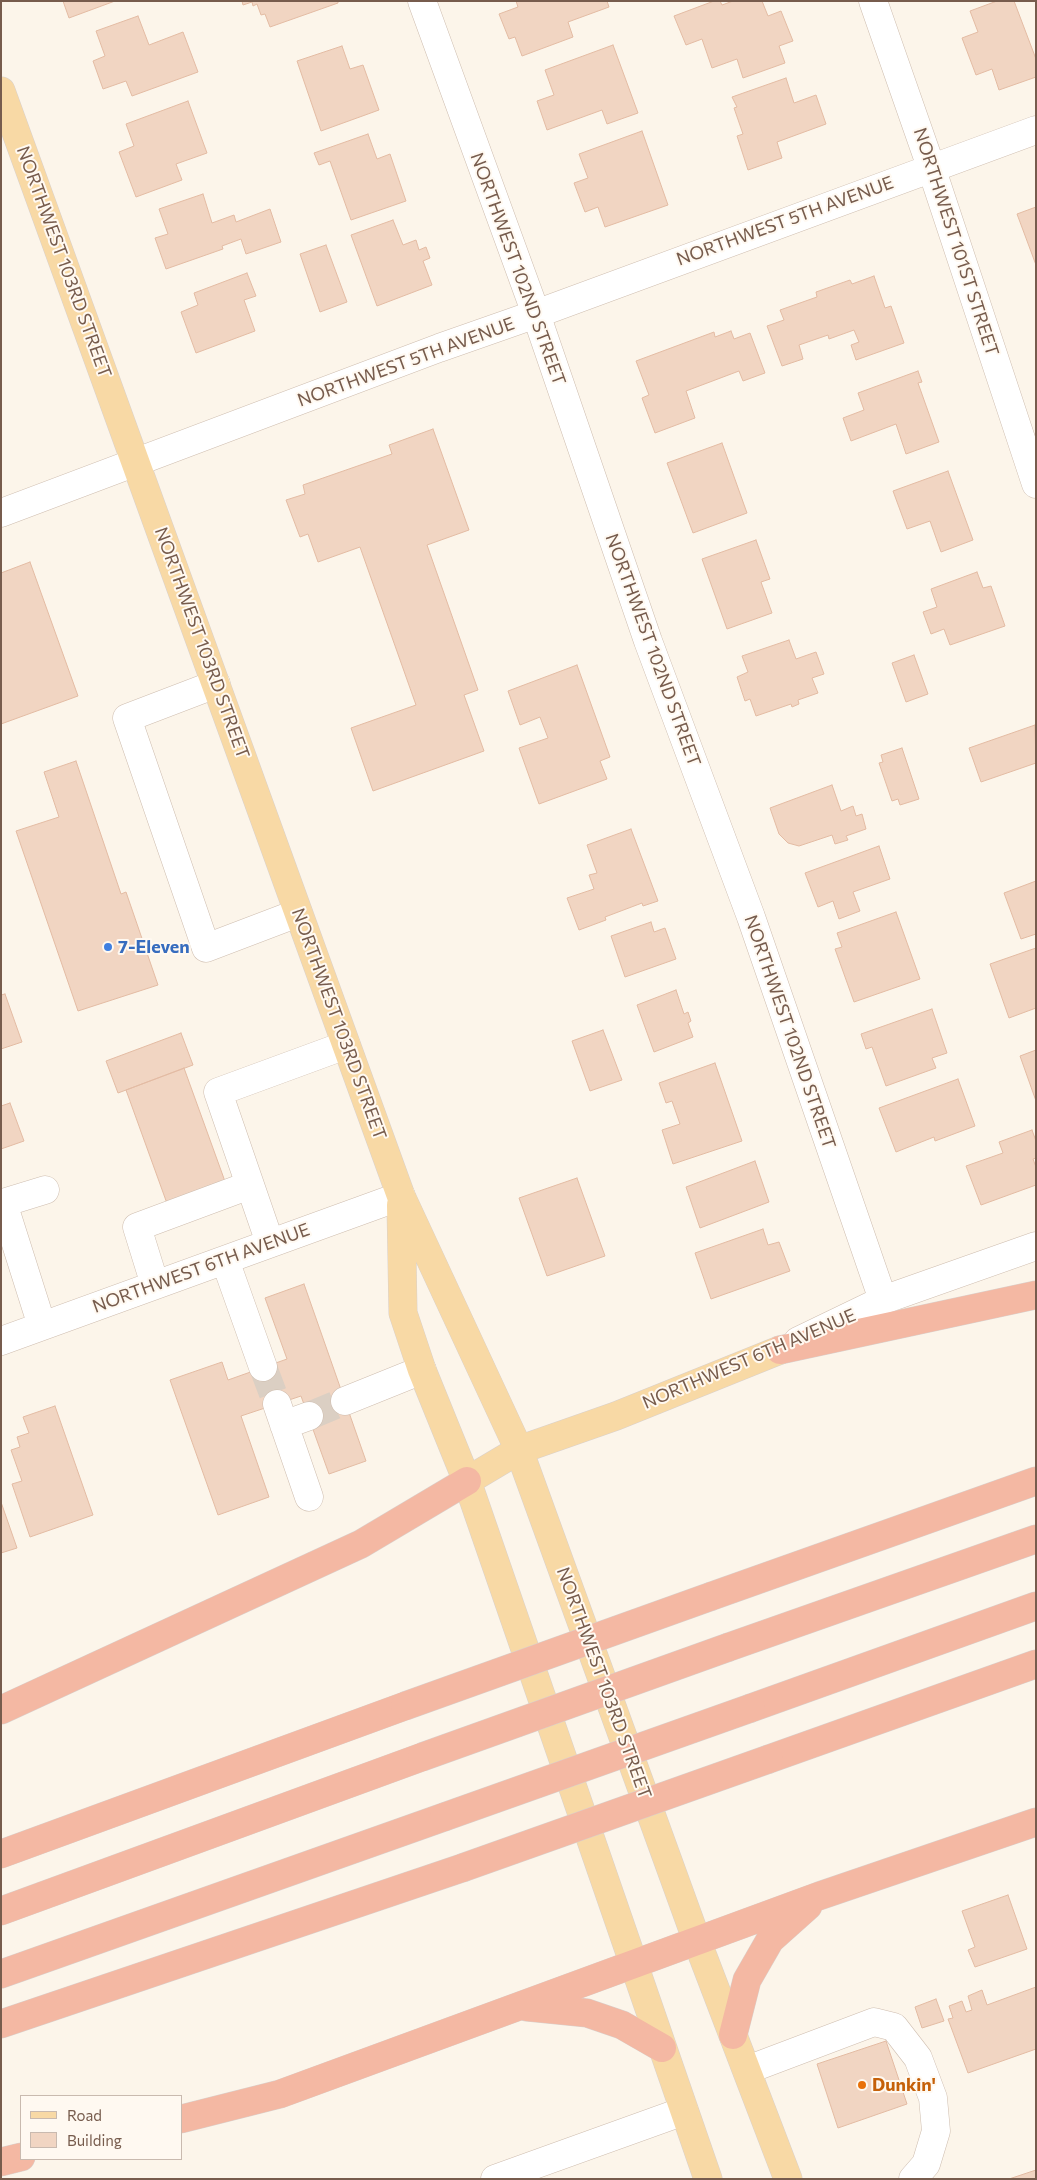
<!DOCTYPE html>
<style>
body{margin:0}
#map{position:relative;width:1037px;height:2180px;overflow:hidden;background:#fcf5ea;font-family:Commissioner,sans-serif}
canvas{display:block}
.frame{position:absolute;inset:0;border:2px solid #775c4d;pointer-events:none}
.legend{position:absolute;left:20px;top:2095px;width:162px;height:65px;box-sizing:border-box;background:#fff9f1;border:1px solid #c9baaf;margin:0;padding:6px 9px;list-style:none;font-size:15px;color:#775c4d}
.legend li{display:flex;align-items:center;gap:10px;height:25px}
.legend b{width:25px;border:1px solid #c9baaf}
</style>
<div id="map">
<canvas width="1037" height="2180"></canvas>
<div class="frame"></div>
<ul class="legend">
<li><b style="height:6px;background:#f8d9a5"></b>Road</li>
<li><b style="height:14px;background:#f1d5c2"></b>Building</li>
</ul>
</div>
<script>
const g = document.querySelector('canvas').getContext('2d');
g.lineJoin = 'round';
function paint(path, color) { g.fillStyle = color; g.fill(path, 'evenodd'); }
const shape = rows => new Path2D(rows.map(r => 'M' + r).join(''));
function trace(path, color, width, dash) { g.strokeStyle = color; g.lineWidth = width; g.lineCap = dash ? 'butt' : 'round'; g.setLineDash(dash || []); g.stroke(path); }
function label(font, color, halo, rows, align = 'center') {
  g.font = font + ' Commissioner,sans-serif'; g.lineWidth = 4; g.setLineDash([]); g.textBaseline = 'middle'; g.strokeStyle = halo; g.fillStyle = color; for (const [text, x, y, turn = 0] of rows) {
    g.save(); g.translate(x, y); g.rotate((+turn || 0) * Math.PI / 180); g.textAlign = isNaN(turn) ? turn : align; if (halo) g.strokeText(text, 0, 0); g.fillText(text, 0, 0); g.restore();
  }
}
const building = shape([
 [63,1,115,1,69,18,63,1],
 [242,1,338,1,338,3,270,27,265,14,261,15,257,4,253,6,252,2,243,5,242,1],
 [516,1,607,1,609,7,568,22,573,37,522,56,515,37,509,39,499,14,518,7,516,1],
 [714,1,720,1,722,5,733,1,762,1,768,16,781,11,793,41,779,46,785,63,743,78,737,59,712,68,702,39,686,45,674,16,714,1],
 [997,1,1014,1,1036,59,1036,77,999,90,992,69,976,75,962,38,978,32,970,11,997,1],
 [138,16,149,45,183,32,198,72,132,96,126,81,103,89,93,61,105,56,96,31,138,16],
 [613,45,638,113,607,124,602,110,547,130,537,101,554,95,545,70,613,45],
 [342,46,350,69,363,65,379,110,321,131,297,61,342,46],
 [786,78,794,103,816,95,826,124,777,142,782,158,748,170,737,136,743,134,734,108,737,107,732,97,786,78],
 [188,101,207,153,176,164,182,180,136,197,119,152,134,146,126,124,188,101],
 [642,131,668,205,605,227,598,207,585,212,574,183,588,178,579,154,642,131],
 [368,134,377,159,390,154,406,201,351,220,330,161,319,165,314,153,368,134],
 [203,194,212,223,234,215,236,222,270,209,281,242,246,254,241,239,222,246,223,249,166,269,155,238,168,234,159,209,203,194],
 [1036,207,1036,265,1017,214,1036,207],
 [393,220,403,245,416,240,419,250,426,247,430,258,423,261,432,285,377,306,351,235,393,220],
 [326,245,347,302,320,312,300,254,326,245],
 [247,273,256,296,244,300,255,331,196,353,181,312,198,305,194,293,247,273],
 [874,276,885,308,891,306,904,343,856,360,851,345,859,342,854,330,829,339,828,335,799,345,803,359,782,366,767,326,784,320,780,310,817,297,816,292,850,280,852,284,874,276],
 [731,331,734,339,750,333,765,373,743,381,739,371,686,391,695,418,655,433,642,398,649,395,636,361,714,332,715,337,731,331],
 [918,371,922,382,918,383,939,442,906,454,896,424,851,441,843,418,864,410,858,393,918,371],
 [433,429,469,530,427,545,478,690,464,695,484,751,373,791,351,728,416,705,360,547,318,562,308,534,300,537,286,500,305,494,303,485,392,454,389,445,433,429],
 [722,443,747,513,693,533,667,463,722,443],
 [948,471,973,540,941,552,930,521,907,529,893,491,948,471],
 [756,540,770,579,761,582,772,613,727,629,702,559,756,540],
 [30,562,78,696,1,724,1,573,30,562],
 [977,572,983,588,991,586,1005,626,950,645,944,629,931,634,923,612,937,607,931,589,977,572],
 [789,640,796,659,816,652,824,674,812,678,818,693,798,700,799,704,792,707,791,704,756,716,750,699,745,701,737,677,748,672,742,656,789,640],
 [914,655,928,694,906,702,892,663,914,655],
 [577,665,610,757,600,761,607,779,539,804,519,748,548,738,540,717,520,725,508,691,577,665],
 [1035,725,1036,763,981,782,969,748,1035,725],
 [902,748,919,799,900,805,898,799,892,801,879,763,883,762,881,755,902,748],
 [76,761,121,894,126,892,158,985,78,1011,16,831,59,817,44,772,76,761],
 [832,785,841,811,853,806,856,816,862,814,866,829,846,836,848,840,835,844,832,835,799,846,788,843,779,834,770,808,832,785],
 [631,829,658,901,643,906,642,903,605,917,606,920,579,930,567,898,594,889,589,875,597,873,587,845,631,829],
 [879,846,890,879,853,892,860,911,839,919,833,901,818,907,805,873,879,846],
 [1036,881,1036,934,1021,939,1004,893,1036,881],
 [896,912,920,979,854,1002,835,949,842,947,837,933,896,912],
 [651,922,654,932,665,928,676,959,625,977,611,936,651,922],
 [1036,948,1036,1008,1009,1018,990,964,1036,948],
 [676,990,684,1014,688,1012,691,1021,688,1023,693,1037,654,1052,637,1005,676,990],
 [5,994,22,1042,1,1049,1,995,5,994],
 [932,1009,947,1053,932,1058,936,1068,886,1086,872,1047,866,1049,861,1034,932,1009],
 [603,1030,622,1080,590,1091,572,1041,603,1030],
 [181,1033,193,1065,118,1093,106,1061,181,1033],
 [1036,1050,1036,1101,1020,1056,1036,1050],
 [715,1063,742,1141,673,1164,662,1130,680,1124,672,1101,666,1103,659,1083,715,1063],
 [184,1068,231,1198,173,1220,126,1090,184,1068],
 [958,1079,975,1126,935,1141,934,1137,896,1152,879,1108,958,1079],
 [10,1103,24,1141,1,1149,1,1106,10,1103],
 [1032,1130,1036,1141,1036,1158,1033,1159,1036,1167,1036,1185,981,1205,966,1166,1003,1153,999,1142,1032,1130],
 [755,1161,769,1202,700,1228,686,1187,755,1161],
 [577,1178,605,1256,547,1276,519,1198,577,1178],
 [763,1229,768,1245,779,1242,790,1271,711,1299,695,1253,763,1229],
 [304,1284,366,1461,329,1474,301,1396,241,1416,269,1497,218,1515,170,1380,222,1362,228,1380,287,1359,265,1298,304,1284],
 [55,1406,93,1515,30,1537,12,1484,22,1481,11,1450,20,1447,17,1437,29,1433,23,1417,55,1406],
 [1,1502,17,1548,1,1553,1,1502],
 [1008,1895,1027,1949,975,1967,968,1950,975,1947,962,1911,1008,1895],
 [1036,1987,1036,2049,968,2073,948,2019,953,2018,949,2006,962,2001,966,2012,972,2010,968,1996,982,1990,987,2005,1036,1987],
 [936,1999,944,2021,922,2028,915,2007,936,1999],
 [886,2041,907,2104,838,2128,817,2064,886,2041],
 [1036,2170,1036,2179,1009,2179,1036,2170]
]);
paint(building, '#f1d5c2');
trace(building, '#e3bba3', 1);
trace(shape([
 [263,1367,277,1404],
 [309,1416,345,1401]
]), '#dbcfc3', 28, [28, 14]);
const minor = shape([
 [422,1,536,314,648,641,751,917,883,1300],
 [873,1,931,167,1036,484],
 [1,513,439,348,536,314,1036,130],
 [216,684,127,718,206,948,298,913],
 [270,1243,218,1092,346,1045],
 [225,1260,263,1367],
 [155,1285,137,1227,250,1185],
 [42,1326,3,1203,45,1190],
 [1,1341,401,1196],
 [798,1341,883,1300,1036,1246],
 [345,1401,422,1370],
 [277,1404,309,1497],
 [284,1425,309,1416],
 [747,2070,874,2022,894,2027,918,2058,933,2098,936,2131,926,2164,913,2179],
 [495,2179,684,2111]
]);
const major = shape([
 [1,91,401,1196,519,1450,697,1941,788,2179],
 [401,1205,403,1313,422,1370,467,1481,708,2179],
 [467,1481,519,1450,616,1416,780,1350]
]);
const highway = shape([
 [780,1350,1036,1295],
 [712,1596,1036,1481],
 [729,1647,1036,1539],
 [751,1708,1036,1606],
 [1,1710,361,1544,467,1481],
 [769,1759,1036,1664],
 [1,1854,405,1706],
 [1,1911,422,1757],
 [1,1974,444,1817],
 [527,2007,587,2013,622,2025,662,2048],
 [1,2024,462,1868],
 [733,2035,747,1980,770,1940,808,1906],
 [181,2119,280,2094,819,1896,1036,1822],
 [1,2162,21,2157]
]);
trace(minor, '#cebdaf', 29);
trace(major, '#d9d1cd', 29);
trace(highway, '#d9d1cd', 29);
trace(minor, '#fff', 28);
trace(major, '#f8d9a5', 28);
trace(highway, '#f4b8a3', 28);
const highwayBridge = shape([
 [405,1706,712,1596],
 [422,1757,729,1647],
 [444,1817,751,1708],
 [462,1868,769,1759]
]);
trace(highwayBridge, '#d9d1cd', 29, []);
trace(highwayBridge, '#f4b8a3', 28);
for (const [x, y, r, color] of [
 [108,947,5,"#3f7fe0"],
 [862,2085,5,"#e8710a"]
]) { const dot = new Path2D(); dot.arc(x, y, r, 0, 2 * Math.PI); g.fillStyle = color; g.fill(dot); trace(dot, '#fff9f1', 2); }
label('18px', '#775c4d', '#fff9f1', [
 ["NORTHWEST 5TH AVENUE",785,221,-20],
 ["NORTHWEST 101ST STREET",956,242,72],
 ["NORTHWEST 103RD STREET",64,262,70],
 ["NORTHWEST 102ND STREET",518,269,70],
 ["NORTHWEST 5TH AVENUE",406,362,-20],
 ["NORTHWEST 103RD STREET",202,643,70],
 ["NORTHWEST 102ND STREET",653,650,70],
 ["NORTHWEST 103RD STREET",339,1024,70],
 ["NORTHWEST 102ND STREET",790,1032,71],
 ["NORTHWEST 6TH AVENUE",201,1268,-20],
 ["NORTHWEST 6TH AVENUE",749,1359,-23],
 ["NORTHWEST 103RD STREET",604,1683,70]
]);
label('bold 18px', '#366cbe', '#fff9f1', [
 ["7-Eleven",118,947]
], 'left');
label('bold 18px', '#c56008', '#fff9f1', [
 ["Dunkin'",872,2085]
], 'left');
</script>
